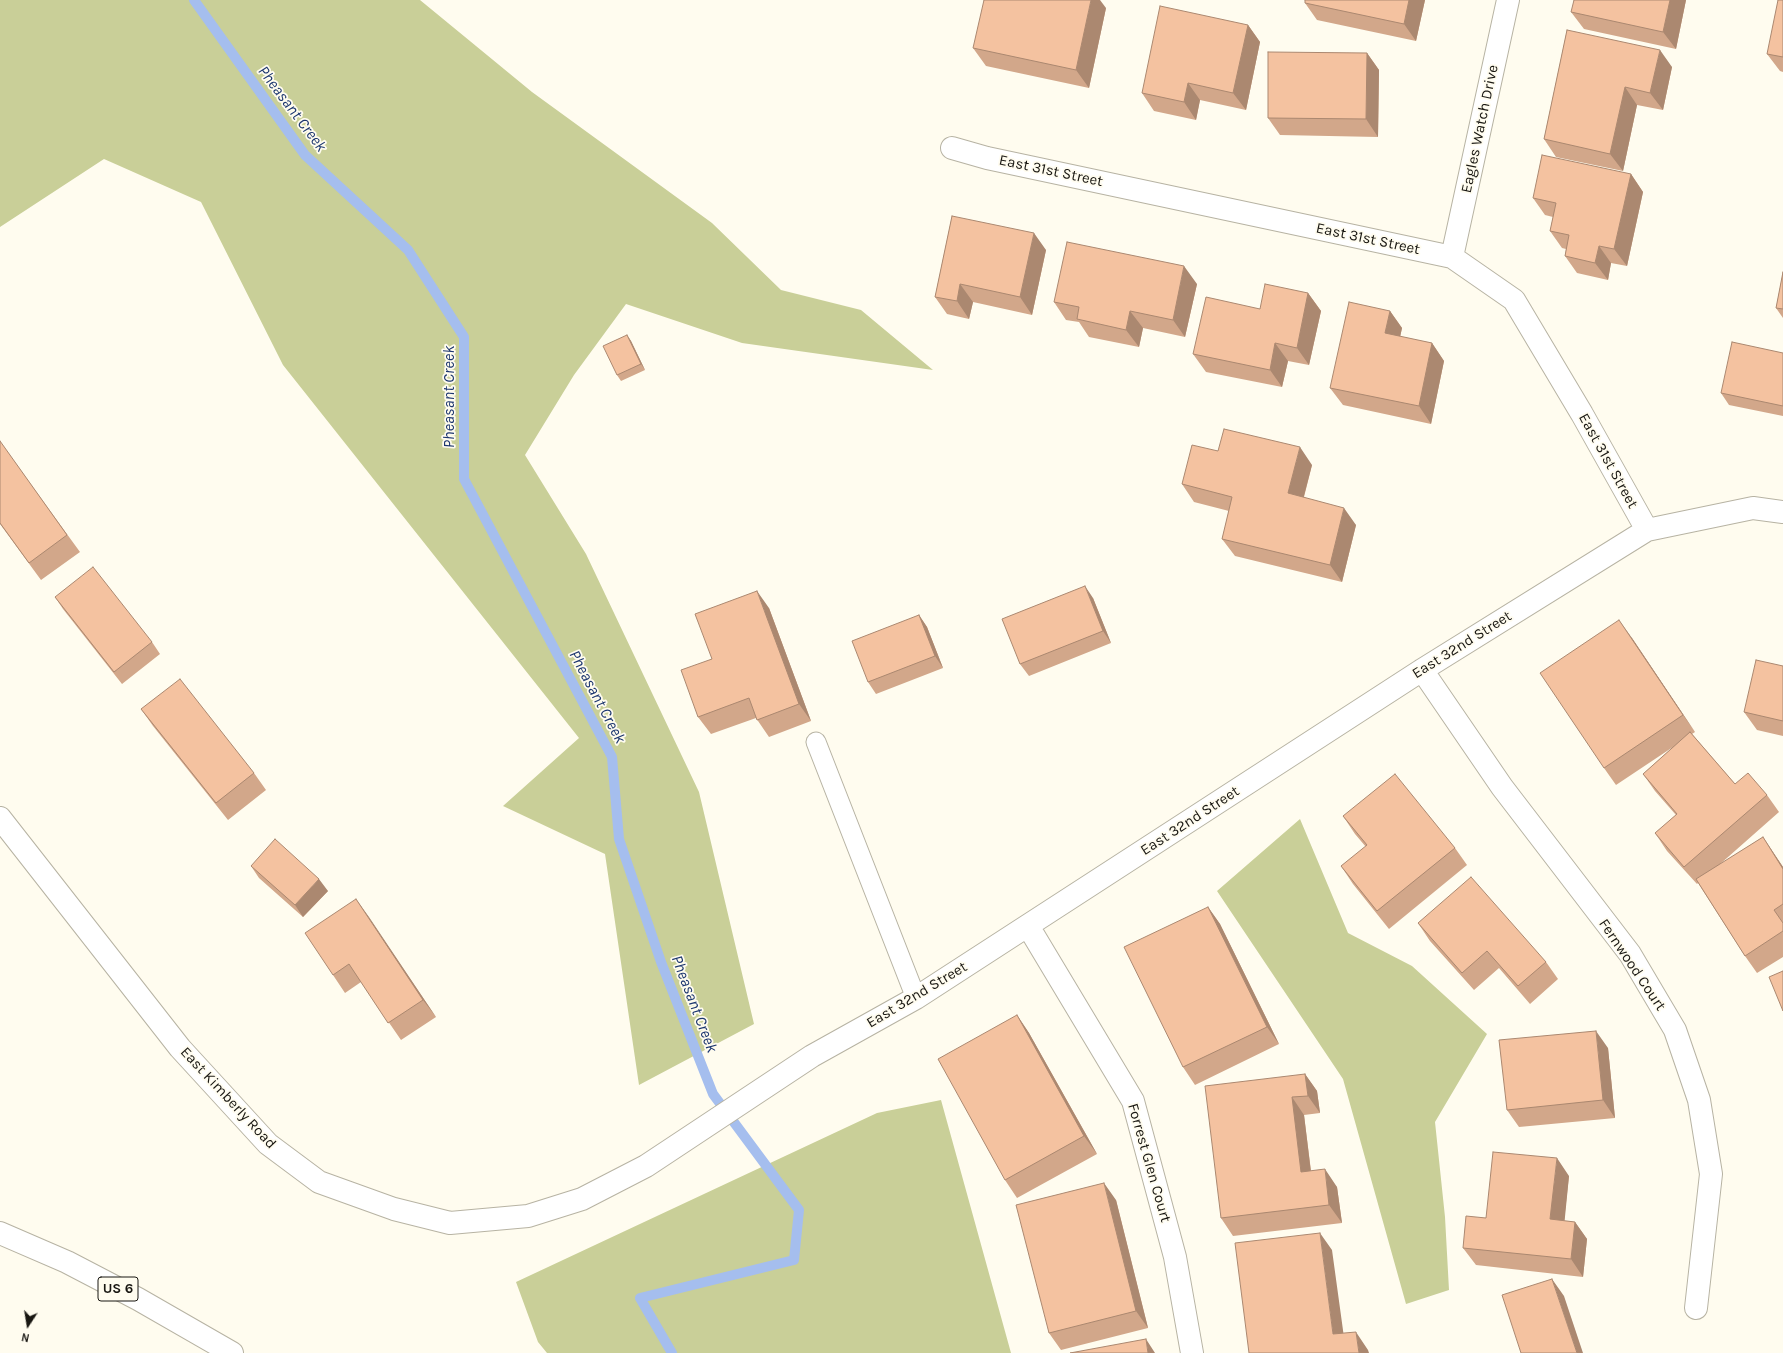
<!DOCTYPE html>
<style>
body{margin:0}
#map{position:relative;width:1783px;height:1353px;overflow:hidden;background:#fffcef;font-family:Karla,sans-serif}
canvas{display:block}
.north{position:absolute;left:8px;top:1305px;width:40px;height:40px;-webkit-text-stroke:3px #fffcef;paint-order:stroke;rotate:192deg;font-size:11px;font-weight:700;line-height:16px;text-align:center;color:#191712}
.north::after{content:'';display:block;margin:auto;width:14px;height:18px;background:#191712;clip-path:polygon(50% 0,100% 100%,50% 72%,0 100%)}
</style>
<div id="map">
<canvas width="1783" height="1353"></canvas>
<div class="north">N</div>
</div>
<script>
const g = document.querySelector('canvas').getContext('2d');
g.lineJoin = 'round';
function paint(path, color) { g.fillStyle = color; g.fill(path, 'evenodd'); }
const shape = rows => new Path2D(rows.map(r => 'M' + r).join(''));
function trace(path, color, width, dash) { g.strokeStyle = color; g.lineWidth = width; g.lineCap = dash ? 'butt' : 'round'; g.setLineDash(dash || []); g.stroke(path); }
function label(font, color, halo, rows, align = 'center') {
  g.font = font + ' Karla,sans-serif'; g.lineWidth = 3.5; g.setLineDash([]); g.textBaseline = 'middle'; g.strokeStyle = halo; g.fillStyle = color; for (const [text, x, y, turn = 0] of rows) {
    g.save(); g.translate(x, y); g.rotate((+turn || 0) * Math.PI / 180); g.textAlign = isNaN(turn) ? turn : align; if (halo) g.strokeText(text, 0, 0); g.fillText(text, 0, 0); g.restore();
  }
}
paint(shape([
 [0,0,420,0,532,92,712,223,781,290,861,310,933,370,742,343,626,304,574,375,525,455,586,554,699,792,754,1024,639,1085,605,854,503,806,579,738,283,365,201,202,104,159,0,227],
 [1300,819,1348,933,1412,966,1487,1034,1435,1122,1445,1217,1449,1290,1406,1304,1343,1079,1217,891],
 [941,1100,1011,1353,547,1353,538,1342,516,1282,877,1113]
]), '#c9cf98');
trace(shape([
 [194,0,305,155,408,250,464,337,464,479,612,757,619,839,661,962,713,1094,799,1210,794,1260,640,1298,672,1353]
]), '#a5beee', 10);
const service = shape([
 [816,742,916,998]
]);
const minor = shape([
 [952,148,987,158,1452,257,1514,300,1582,414,1647,530],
 [1452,257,1508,0],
 [1422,670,1502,787,1630,954,1675,1030,1699,1100,1711,1174,1696,1308],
 [0,818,180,1048,268,1144,319,1182,394,1209,450,1223,528,1216,582,1199,646,1166,812,1056,916,998,1422,670,1647,530,1753,508,1783,512],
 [1028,926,1133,1101,1175,1257,1192,1353]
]);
const primary = shape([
 [0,1233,67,1262,138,1299,232,1353]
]);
trace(service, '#b7b3a3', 21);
trace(minor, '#b7b3a3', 24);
trace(primary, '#b7b3a3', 24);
trace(service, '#fff', 19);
trace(minor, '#fff', 22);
trace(primary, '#fff', 22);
paint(shape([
 [1305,0,1425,0,1416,41,1317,20,1305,3],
 [1686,0,1676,49,1584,29,1571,12],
 [1783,0,1783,72,1780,71,1767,54],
 [1106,8,1089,88,986,66,973,48],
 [1248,25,1260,42,1246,110,1200,100,1196,120,1154,111,1142,93],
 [1567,30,1672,67,1663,110,1637,105,1623,171,1556,157,1544,139],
 [1367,53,1379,70,1378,137,1280,135,1268,118],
 [1631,174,1643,192,1627,266,1611,263,1608,280,1577,273,1565,256,1566,249,1562,248,1550,231,1553,217,1545,215,1533,198],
 [952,216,1046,250,1032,315,973,302,969,319,947,314,935,297],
 [1783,272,1783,318,1776,308],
 [1197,284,1185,337,1143,328,1139,347,1089,337,1079,322,1066,320,1054,302],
 [1308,293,1321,311,1309,365,1288,361,1282,387,1206,372,1193,354,1260,309],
 [1390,311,1402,328,1400,337,1432,343,1444,361,1431,424,1343,405,1330,388],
 [627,335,631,341,645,370,621,381,617,375],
 [1783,353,1783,416,1729,405,1721,393],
 [0,442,80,552,41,580,0,524],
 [1218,451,1312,465,1304,497,1356,525,1342,582,1235,556,1222,539,1229,511,1194,502,1182,484],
 [55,597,152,642,160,654,122,684,63,609],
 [1093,598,1111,643,1029,676,1020,664],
 [769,608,811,721,769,737,756,718,711,734,698,717,712,659],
 [919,615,927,627,943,668,876,694,868,682],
 [1632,638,1695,732,1692,734,1735,784,1767,795,1779,812,1719,865,1763,837,1783,867,1783,957,1757,973,1745,956,1698,883,1697,884,1667,851,1655,833,1676,815,1655,791,1643,774,1673,747,1616,785,1604,768],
 [1783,666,1783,736,1757,730,1744,712],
 [141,709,254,773,266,790,228,820,153,726],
 [1343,816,1455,848,1467,865,1389,929,1353,884,1341,866,1366,847,1355,834],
 [251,866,328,891,303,917,259,878],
 [356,899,436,1017,401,1040,361,982,345,993,333,975],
 [1208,907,1220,924,1279,1044,1195,1085,1183,1067],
 [1418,923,1546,962,1558,979,1530,1004,1499,968,1474,990,1430,941],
 [1017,1015,1029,1033,1097,1154,1017,1198,1005,1180],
 [1608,1048,1615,1118,1519,1127,1507,1110],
 [1305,1074,1317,1091,1320,1113,1304,1115,1311,1171,1337,1187,1342,1223,1233,1236,1221,1218],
 [1569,1176,1564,1221,1575,1222,1587,1239,1583,1277,1476,1265,1463,1248,1486,1218],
 [1116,1200,1148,1328,1061,1350,1049,1333]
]), '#d2a78a');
paint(shape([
 [1091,0,1100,0,1106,8,1089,88,1076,70],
 [1409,0,1425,0,1416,41,1404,24],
 [1670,0,1686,0,1676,49,1663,32],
 [1248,25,1260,42,1246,110,1233,93],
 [1660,50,1672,67,1663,110,1650,93],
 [1367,53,1379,70,1378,137,1366,119],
 [1188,83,1200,100,1196,120,1184,102],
 [1625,87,1637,105,1623,171,1610,154],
 [1631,174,1643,192,1627,266,1614,249],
 [1034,233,1046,250,1032,315,1020,297],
 [1599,246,1611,263,1608,280,1595,263],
 [1184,266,1197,284,1185,337,1173,320],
 [960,284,973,302,969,319,957,301],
 [1308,293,1321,311,1309,365,1297,348],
 [1130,311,1143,328,1139,347,1126,330],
 [1390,311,1402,328,1397,351,1385,333],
 [627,335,631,341,645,370,641,364],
 [1275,343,1288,361,1282,387,1270,370],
 [1432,343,1444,361,1431,424,1419,406],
 [1300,447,1312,465,1300,511,1288,493],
 [1344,508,1356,525,1342,582,1330,565],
 [1085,586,1093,598,1111,643,1103,631],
 [757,591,769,608,811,721,799,704],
 [919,615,927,627,943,668,935,656],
 [1619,620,1632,638,1695,732,1683,715],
 [1763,837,1783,867,1783,869],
 [319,879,328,891,303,917,295,905],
 [356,899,369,917,436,1017,423,1000],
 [1208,907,1220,924,1279,1044,1267,1027],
 [1017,1015,1029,1033,1097,1154,1084,1136],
 [1596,1031,1608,1048,1615,1118,1603,1100],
 [1305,1074,1317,1091,1320,1113,1308,1096],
 [1292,1097,1304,1115,1313,1189,1301,1172],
 [1557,1158,1569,1176,1563,1237,1550,1219],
 [1325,1169,1337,1187,1342,1223,1329,1205],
 [1104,1183,1116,1200,1148,1328,1136,1311],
 [1575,1222,1587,1239,1583,1277,1571,1259],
 [1320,1233,1332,1250,1346,1352,1333,1334],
 [1552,1279,1564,1296,1583,1353,1577,1353],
 [1356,1332,1368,1350,1369,1353,1359,1353],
 [1146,1339,1155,1353,1148,1353]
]), '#ab8870');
const building = shape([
 [984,0,1091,0,1076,70,973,48,984,0],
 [1305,0,1409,0,1404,24,1305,3,1305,0],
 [1574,0,1670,0,1663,32,1571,12,1574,0],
 [1778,0,1783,0,1783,57,1767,54,1778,0],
 [1160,6,1248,25,1233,93,1188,83,1184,102,1142,93,1160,6],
 [1567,30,1660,50,1650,93,1625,87,1610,154,1544,139,1567,30],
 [1268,52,1367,53,1366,119,1268,118,1268,52],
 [1542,155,1631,174,1614,249,1599,246,1595,263,1565,256,1569,235,1550,231,1556,203,1533,198,1542,155],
 [952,216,1034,233,1020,297,960,284,957,301,935,297,952,216],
 [1067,242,1184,266,1173,320,1130,311,1126,330,1077,319,1079,307,1054,302,1067,242],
 [1783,272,1783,309,1776,308,1783,272],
 [1265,284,1308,293,1297,348,1275,343,1270,370,1193,354,1206,297,1260,309,1265,284],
 [1349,302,1390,311,1385,333,1432,343,1419,406,1330,388,1349,302],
 [627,335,641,364,617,375,603,346,627,335],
 [1732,342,1783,353,1783,406,1721,393,1732,342],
 [1224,429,1300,447,1288,493,1344,508,1330,565,1222,539,1232,497,1182,484,1192,445,1218,451,1224,429],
 [0,441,67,535,29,563,0,523,0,441],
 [93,567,152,642,114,672,55,597,93,567],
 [1085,586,1103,631,1020,664,1002,619,1085,586],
 [757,591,799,704,757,720,749,698,698,717,681,670,712,659,695,614,757,591],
 [919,615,935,656,868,682,852,641,919,615],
 [1619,620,1683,715,1604,768,1540,673,1619,620],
 [1756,660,1783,666,1783,721,1744,712,1756,660],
 [180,679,254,773,216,803,141,709,180,679],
 [1690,732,1735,784,1748,773,1767,795,1684,867,1655,833,1677,814,1643,774,1690,732],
 [1395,774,1455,848,1377,911,1341,866,1367,845,1343,816,1395,774],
 [1763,837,1783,869,1783,904,1774,910,1783,923,1783,931,1745,956,1696,879,1763,837],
 [275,839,319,879,295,905,251,866,275,839],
 [1471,877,1546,962,1518,986,1487,951,1462,973,1418,923,1471,877],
 [356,899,423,1000,388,1023,349,964,333,975,305,933,356,899],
 [1208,907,1267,1027,1183,1067,1124,947,1208,907],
 [1783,971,1783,1011,1769,977,1783,971],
 [1017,1015,1084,1136,1005,1180,938,1059,1017,1015],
 [1596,1031,1603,1100,1507,1110,1499,1040,1596,1031],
 [1305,1074,1308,1096,1292,1097,1301,1172,1325,1169,1329,1205,1221,1218,1205,1086,1305,1074],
 [1493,1152,1557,1158,1550,1219,1575,1222,1571,1259,1463,1248,1466,1216,1486,1218,1493,1152],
 [1104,1183,1136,1311,1049,1333,1016,1205,1104,1183],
 [1320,1233,1333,1334,1356,1332,1359,1353,1249,1353,1235,1243,1320,1233],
 [1552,1279,1577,1353,1521,1353,1502,1295,1552,1279],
 [1146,1339,1148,1353,1070,1353,1146,1339]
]);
paint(building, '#f4c2a0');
trace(building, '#ab8870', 1);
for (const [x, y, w] of [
 [118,1289,40]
]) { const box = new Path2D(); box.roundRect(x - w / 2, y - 12, w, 24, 3); g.fillStyle = '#fffcef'; g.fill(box); trace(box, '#191712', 1); }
label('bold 14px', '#191712', null, [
 ["US 6",118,1289]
]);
label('15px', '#191712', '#fffcef', [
 ["Eagles Watch Drive",1480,129,-78],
 ["East 31st Street",1051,171,12],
 ["East 31st Street",1368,239,12],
 ["East 31st Street",1608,461,61],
 ["East 32nd Street",1462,645,-32],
 ["East 32nd Street",1190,821,-33],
 ["Fernwood Court",1632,965,56],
 ["East 32nd Street",917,995,-31],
 ["East Kimberly Road",228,1098,47],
 ["Forrest Glen Court",1149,1163,74]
]);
label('italic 16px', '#1c366f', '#fffcef', [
 ["Pheasant Creek",292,109,53],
 ["Pheasant Creek",449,397,-90],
 ["Pheasant Creek",597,697,62],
 ["Pheasant Creek",694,1004,69]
]);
</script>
